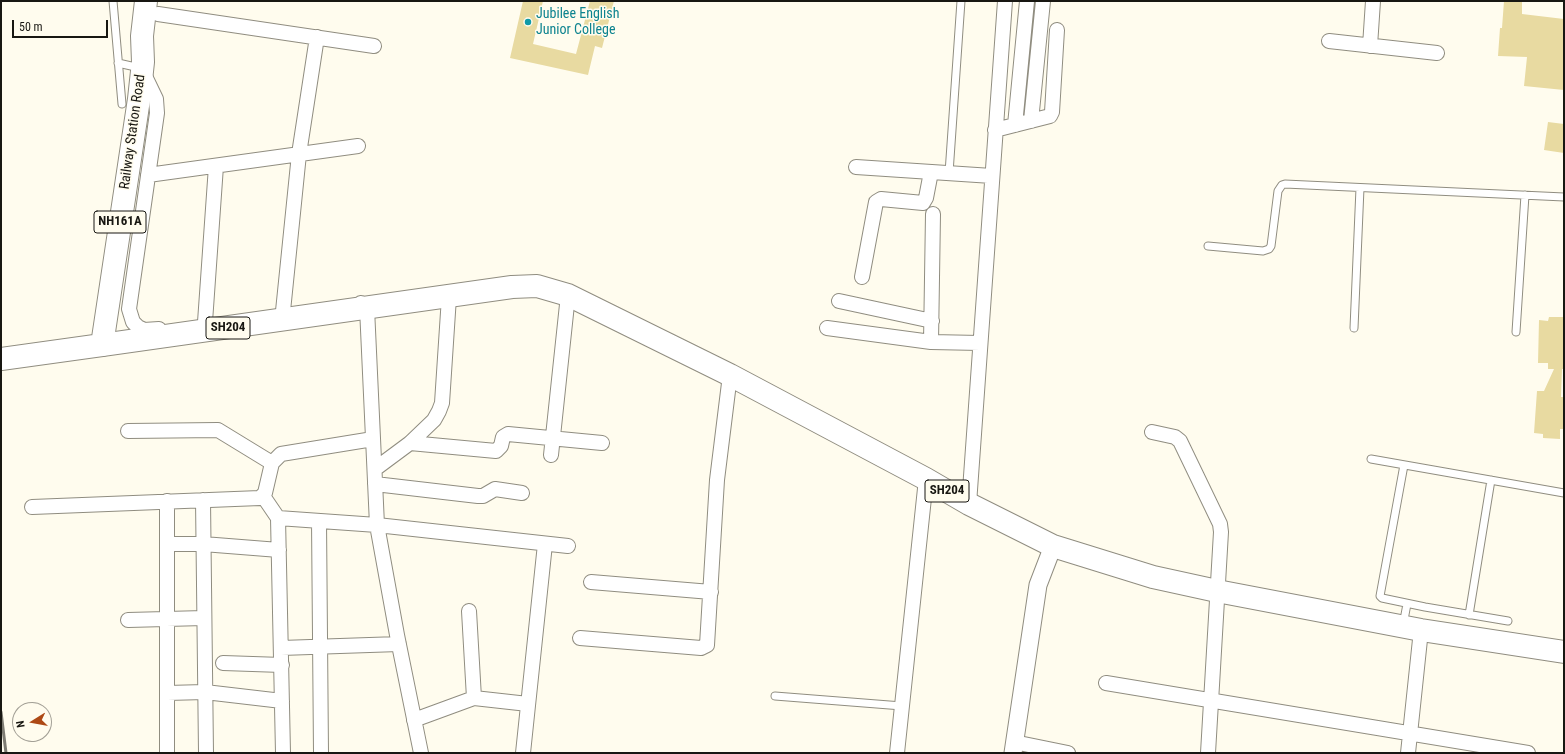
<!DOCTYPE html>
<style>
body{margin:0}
#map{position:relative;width:1565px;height:754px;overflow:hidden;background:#fffcee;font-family:"Roboto Condensed",sans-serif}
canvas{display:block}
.frame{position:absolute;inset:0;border:2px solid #181712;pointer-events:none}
.north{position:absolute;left:12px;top:702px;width:40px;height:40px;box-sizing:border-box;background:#fffcee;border:1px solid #a3a096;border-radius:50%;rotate:259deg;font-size:11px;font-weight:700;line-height:16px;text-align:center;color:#181712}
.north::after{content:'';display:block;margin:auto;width:14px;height:18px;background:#ad4915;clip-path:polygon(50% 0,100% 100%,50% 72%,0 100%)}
.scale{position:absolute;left:12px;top:20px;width:96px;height:18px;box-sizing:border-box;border:2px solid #181712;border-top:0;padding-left:5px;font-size:12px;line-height:14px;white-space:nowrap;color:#181712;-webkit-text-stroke:3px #fffcee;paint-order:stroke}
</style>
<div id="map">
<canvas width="1565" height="754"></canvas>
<div class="frame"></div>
<div class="north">N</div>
<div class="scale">50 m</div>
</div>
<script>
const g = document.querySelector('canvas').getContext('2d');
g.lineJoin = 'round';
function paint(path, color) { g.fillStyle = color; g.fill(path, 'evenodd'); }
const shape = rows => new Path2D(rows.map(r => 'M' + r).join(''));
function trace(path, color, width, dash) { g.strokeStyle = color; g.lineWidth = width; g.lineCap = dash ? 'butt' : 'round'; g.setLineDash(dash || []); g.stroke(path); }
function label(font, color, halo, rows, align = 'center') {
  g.font = font + ' "Roboto Condensed",sans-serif'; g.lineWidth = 3; g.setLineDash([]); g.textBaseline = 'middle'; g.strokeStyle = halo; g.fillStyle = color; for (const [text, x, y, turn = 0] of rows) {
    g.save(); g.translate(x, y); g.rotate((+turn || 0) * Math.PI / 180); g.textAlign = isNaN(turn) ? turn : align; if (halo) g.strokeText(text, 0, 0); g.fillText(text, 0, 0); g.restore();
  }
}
paint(shape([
 [523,1,543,1,533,44,576,54,590,1,614,1,602,48,595,46,588,75,510,58],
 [1504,1,1522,1,1522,14,1564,19,1564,90,1524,86,1527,57,1498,56,1500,28,1502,28],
 [1548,122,1564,124,1564,153,1544,150],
 [1549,317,1564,317,1564,369,1562,369,1561,397,1564,397,1564,429,1560,429,1560,439,1543,438,1543,434,1534,433,1537,391,1544,391,1554,369,1548,369,1548,363,1538,363,1539,320,1548,321]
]), '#e8daa1');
const service = shape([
 [113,1,122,104],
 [118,63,140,68],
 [949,173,961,1],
 [1208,246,1263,251,1269,249,1271,246,1278,191,1282,185,1285,184,1564,197],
 [1354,328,1360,188],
 [1516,332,1525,195],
 [1371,459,1564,493],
 [1404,465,1380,596,1382,598,1425,607,1508,621],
 [1469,615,1491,480],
 [1403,625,1407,604],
 [775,696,902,706]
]);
const minor = shape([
 [158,14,374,46],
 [1329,41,1437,53],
 [1370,46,1373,1],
 [143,72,156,99,157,113,129,309,133,322,138,327,144,330,159,329],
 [1031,121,1043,1],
 [1015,125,1027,1],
 [995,130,1050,116,1052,112,1057,30],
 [856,167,992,176],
 [148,175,358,146],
 [862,277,876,202,881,199,923,203,926,198,931,172],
 [839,301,932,321],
 [361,303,367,308,377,525,397,635,421,753],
 [283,311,299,154,317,37],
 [205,322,216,166],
 [827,328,931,342,980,343],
 [931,342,933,214],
 [128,431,218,430,272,463],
 [1152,432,1175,437,1180,441,1220,524,1221,532,1208,753],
 [410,443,496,451,501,446,503,437,508,434,602,443],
 [551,455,568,295],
 [375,469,410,443,434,420,439,411,442,403,449,297],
 [375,484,478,496,483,496,495,489,522,493],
 [263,496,278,518],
 [203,500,206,753],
 [167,501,167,753],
 [969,504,1005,1],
 [32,507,260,498,265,493,272,463,281,454,373,439],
 [319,521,321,753],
 [167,544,203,544,279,550],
 [591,582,711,592],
 [469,611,474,698],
 [128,620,204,618],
 [580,638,701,648,707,645,717,480,730,375],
 [281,648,399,644],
 [223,663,282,665],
 [1106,683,1528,753],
 [167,693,205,692,282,701],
 [414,720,474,698,528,704],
 [1014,742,1068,753],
 [283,753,278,518,377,525,568,546],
 [523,753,545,544],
 [897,753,926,479],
 [1408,753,1421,630]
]);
const tertiary = shape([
 [1013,753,1038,585,1053,546]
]);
const primary = shape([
 [102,345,512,287,537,286,568,295,730,375,926,479,969,504,1053,546,1153,577,1217,591,1421,630,1564,652]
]);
const trunk = shape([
 [1,359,102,345,139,99,143,62,142,36,146,1]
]);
trace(service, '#908d80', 9);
trace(minor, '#908d80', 16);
trace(tertiary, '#908d80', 19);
trace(primary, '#908d80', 24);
trace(trunk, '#908d80', 24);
trace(service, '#fff', 7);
trace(minor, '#fff', 14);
trace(tertiary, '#fff', 17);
trace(primary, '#fff', 22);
trace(trunk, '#fff', 22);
trace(shape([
 [1,712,6,753]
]), '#7e7c73', 3);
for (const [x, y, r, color] of [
 [528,22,4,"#0f9aa8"]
]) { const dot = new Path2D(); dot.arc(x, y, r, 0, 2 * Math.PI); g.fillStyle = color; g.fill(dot); trace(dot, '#fffcee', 1.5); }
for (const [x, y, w] of [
 [120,222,52],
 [228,328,44],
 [947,491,44]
]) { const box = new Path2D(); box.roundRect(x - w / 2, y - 11, w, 22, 3); g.fillStyle = '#fffcee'; g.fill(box); trace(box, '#181712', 1); }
label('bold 13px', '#181712', null, [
 ["NH161A",120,222],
 ["SH204",228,328],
 ["SH204",947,491]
]);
label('14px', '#0d838f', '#fffcee', [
 ["Jubilee English",536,14],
 ["Junior College",536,30]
], 'left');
label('14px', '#181712', '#fffcee', [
 ["Railway Station Road",133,132,-82]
]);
</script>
